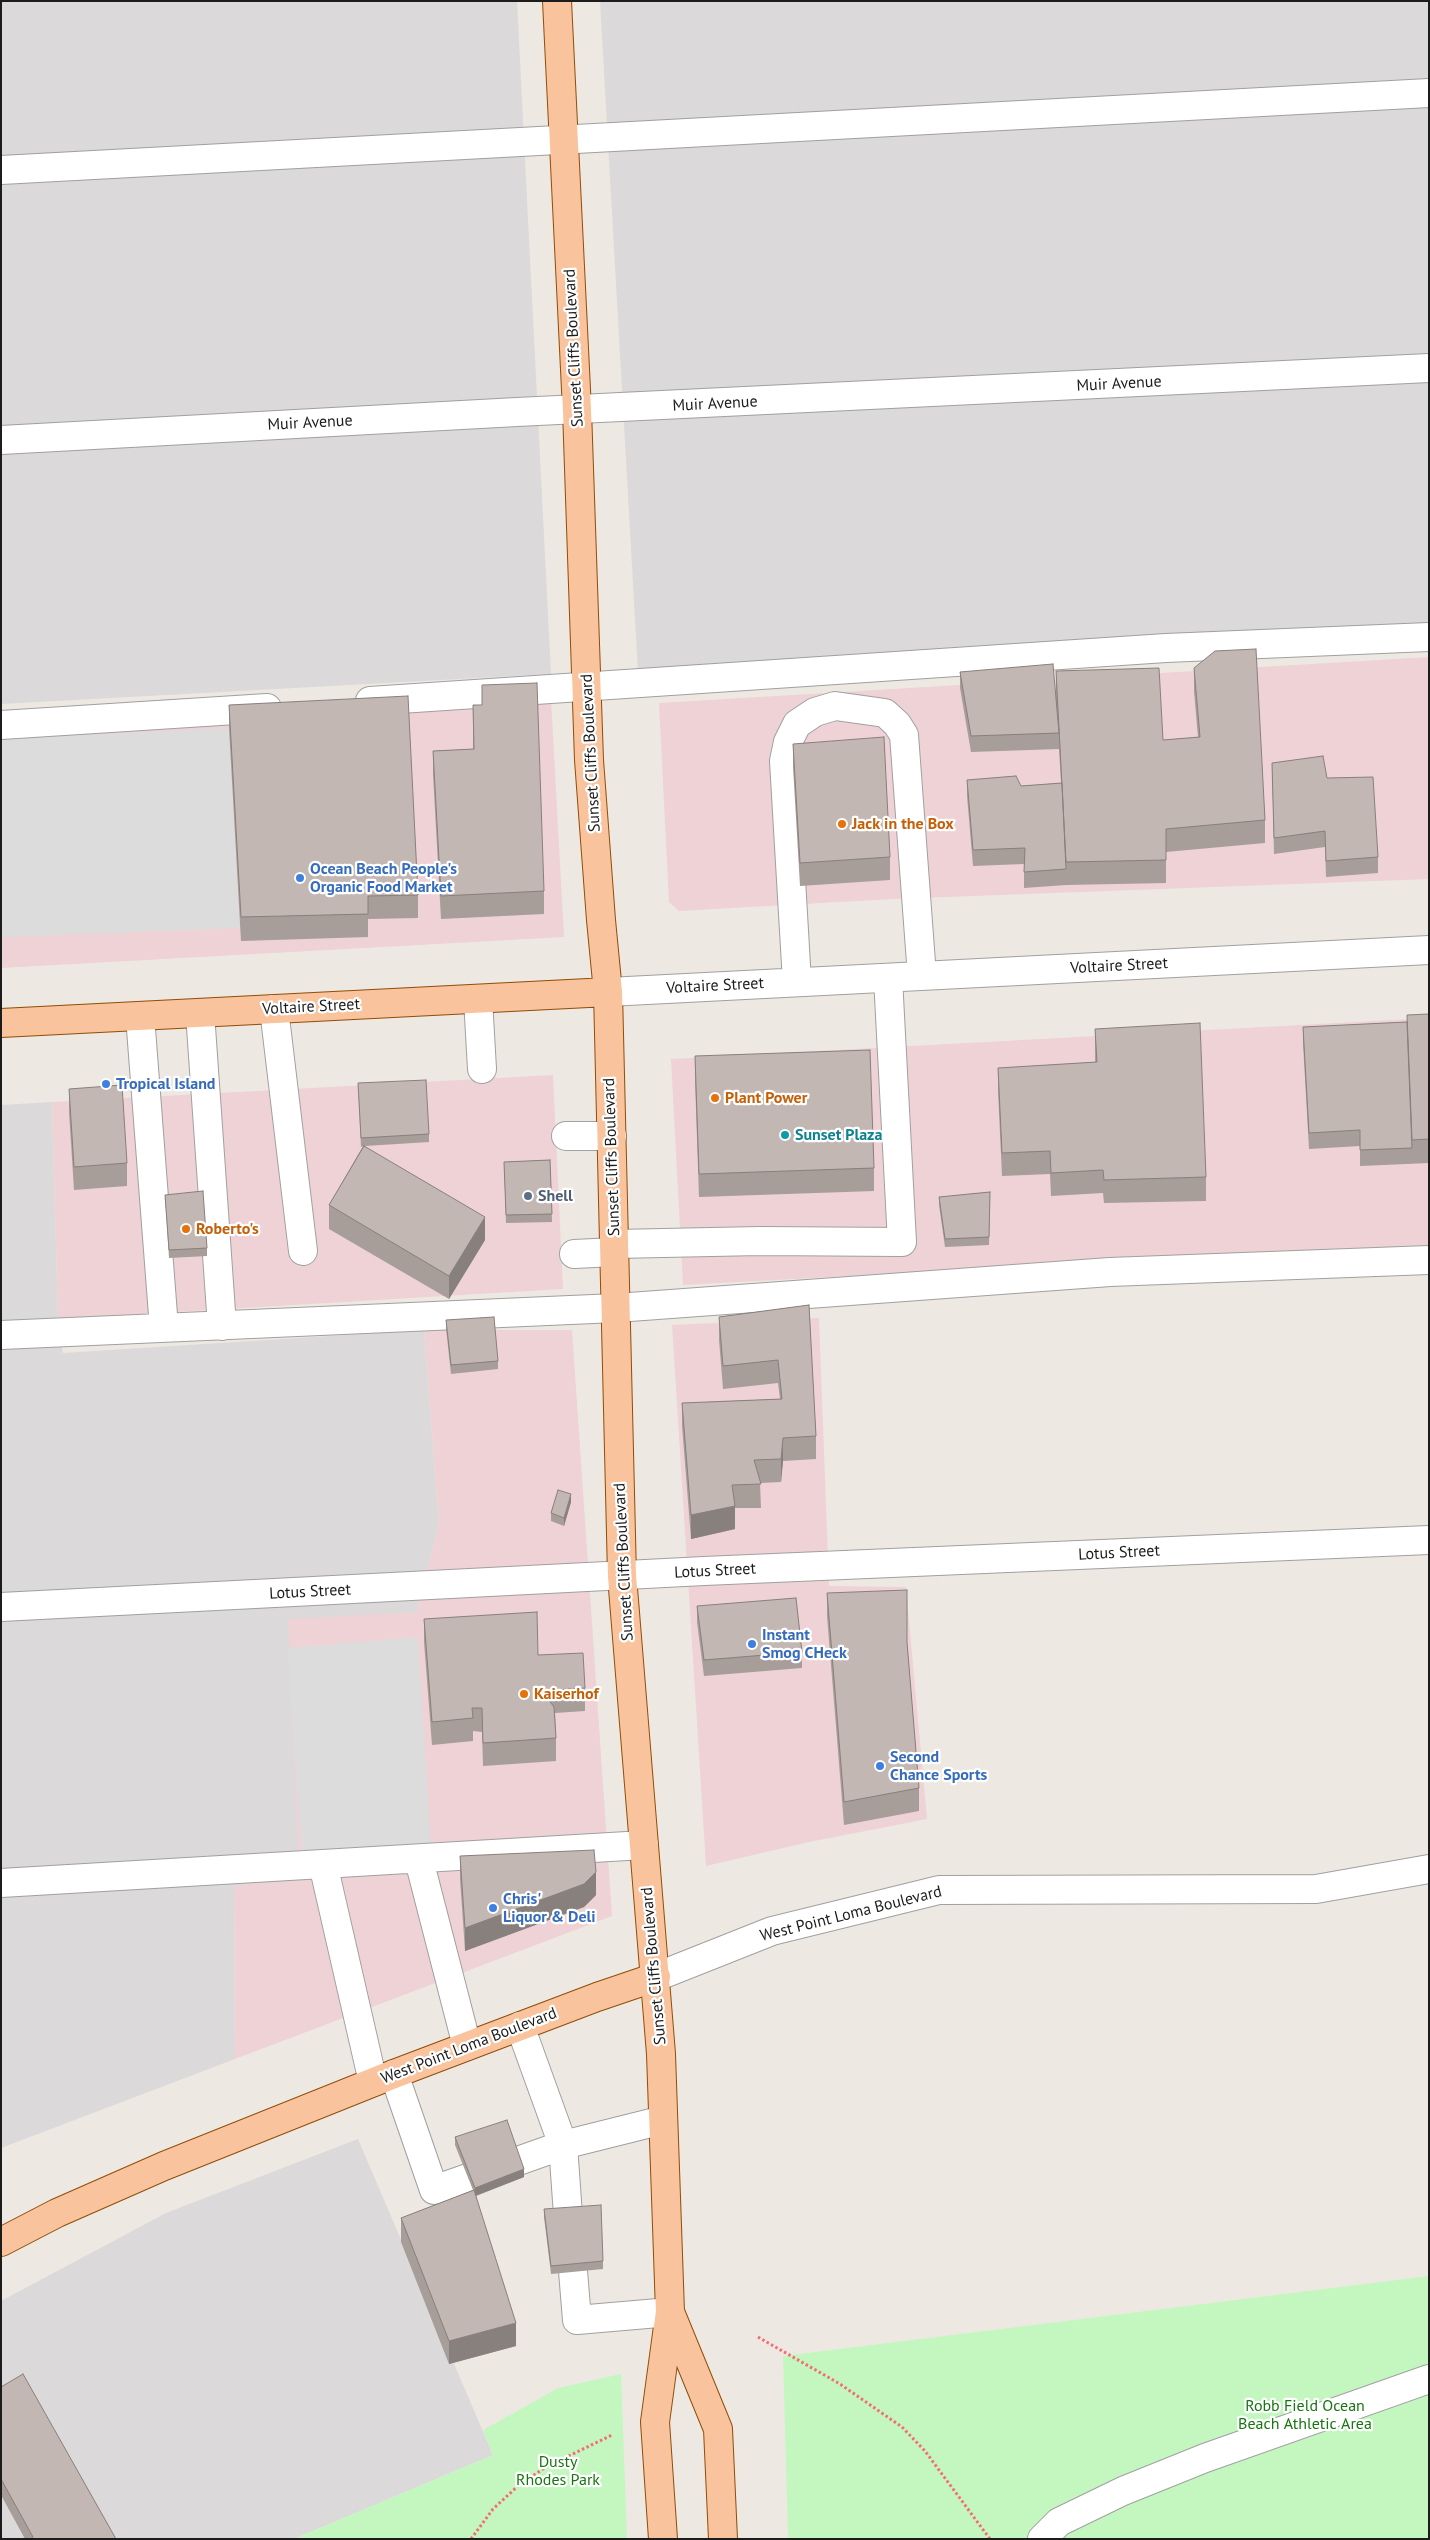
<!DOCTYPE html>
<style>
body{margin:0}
#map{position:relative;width:1430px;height:2540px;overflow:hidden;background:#eee8e2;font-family:"PT Sans",sans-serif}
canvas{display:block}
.frame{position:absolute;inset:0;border:2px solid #1c1c1c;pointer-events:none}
</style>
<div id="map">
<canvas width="1430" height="2540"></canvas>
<div class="frame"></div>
</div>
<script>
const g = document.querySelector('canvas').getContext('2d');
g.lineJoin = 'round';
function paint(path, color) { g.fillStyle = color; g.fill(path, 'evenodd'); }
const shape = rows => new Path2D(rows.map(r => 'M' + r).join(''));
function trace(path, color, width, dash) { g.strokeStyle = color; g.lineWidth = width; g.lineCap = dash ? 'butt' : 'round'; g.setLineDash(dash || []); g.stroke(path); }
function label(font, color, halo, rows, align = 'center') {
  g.font = font + ' "PT Sans",sans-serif'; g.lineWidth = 4.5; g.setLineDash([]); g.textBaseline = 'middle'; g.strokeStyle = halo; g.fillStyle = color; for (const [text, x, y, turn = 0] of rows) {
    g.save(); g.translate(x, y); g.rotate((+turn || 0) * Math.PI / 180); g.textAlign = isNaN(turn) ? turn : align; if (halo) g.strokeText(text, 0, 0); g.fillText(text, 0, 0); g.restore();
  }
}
paint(shape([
 [1,1,517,1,551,674,1,704],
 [600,1,1429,1,1429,629,638,672],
 [52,1102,58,1319,63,1353,424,1330,439,1524,417,1612,299,1878,234,1886,235,2059,1,2148,1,1105],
 [358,2139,493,2455,294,2539,1,2539,1,2301,166,2213]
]), '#dbd9da');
paint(shape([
 [1429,657,1429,879,893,899,679,911,669,902,659,703],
 [551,699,564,937,1,968,1,734],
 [1429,1018,1429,1245,683,1285,671,1059],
 [553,1075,563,1289,58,1319,52,1102],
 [819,1318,829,1586,906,1587,927,1819,809,1842,706,1866,672,1325],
 [424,1330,572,1330,612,1916,235,2059,234,1886,299,1877,288,1619,417,1612,439,1524]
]), '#eed2d5');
paint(shape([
 [1429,2276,1429,2539,788,2539,783,2356],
 [621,2374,627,2539,294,2539,493,2455,483,2430,558,2388]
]), '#c4f7c0');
paint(shape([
 [229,728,240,928,1,937,1,739],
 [418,1637,431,1848,302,1856,287,1648]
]), '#dcdcdc');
const minor = shape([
 [1,170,1429,93],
 [1,440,517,412,1429,368],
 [370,701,1166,648,1429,637],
 [1,725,267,708],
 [797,982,784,761,788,742,797,724,815,712,835,706,885,713,897,724,904,735,922,976],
 [608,992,1429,950],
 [478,999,482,1069],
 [274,1009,303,1251],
 [200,1013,222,1326],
 [140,1016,164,1328],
 [566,1136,612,1136],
 [615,1244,760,1241,902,1242,888,978],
 [574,1254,615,1252],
 [1,1335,616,1308,1110,1272,1429,1260],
 [1,1607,704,1571,1429,1540],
 [419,1860,467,2046],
 [323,1864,373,2082],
 [1,1883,644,1845],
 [656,1977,772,1931,939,1890,1316,1889,1429,1869],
 [520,2026,563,2145,663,2120],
 [394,2074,434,2190,468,2178],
 [518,2161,563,2145,568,2215],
 [573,2271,577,2320,670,2312],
 [1042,2539,1059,2522,1123,2491,1205,2458,1429,2379]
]);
const major = shape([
 [557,1,577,410,589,760,601,920,608,992,622,1576,661,2054,670,2312,655,2422,663,2539],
 [1,1023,608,992],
 [1,2242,57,2213,164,2166,394,2074,597,1997,656,1977],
 [670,2312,718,2429,723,2539]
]);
trace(minor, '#a0a0a0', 30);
trace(major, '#904d05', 30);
trace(shape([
 [758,2337,840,2384,902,2427,925,2451,990,2539],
 [471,2539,493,2509,519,2485,546,2467,612,2435]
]), '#f56c73', 3, [2.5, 2.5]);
trace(minor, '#fff', 28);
trace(major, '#f8c39d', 28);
paint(shape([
 [1194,668,1265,820,1265,843,1166,852,1166,883,1066,885,1024,888,1024,864,973,866,967,796,967,780,1021,786,1061,783,1059,749,971,752,960,688,960,672,1056,693,1056,671,1163,740,1198,737,1194,691],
 [482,685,544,891,544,914,441,919,433,774,433,751,473,749,473,705,482,705],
 [229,705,418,895,418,918,368,919,368,937,241,941,229,728],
 [793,744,890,857,890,880,800,886,793,767],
 [1272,763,1327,778,1378,857,1378,873,1326,877,1325,847,1274,854],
 [1429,1014,1429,1163,1360,1166,1360,1146,1309,1149,1303,1043,1303,1027,1407,1022],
 [1095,1029,1206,1177,1206,1201,1104,1203,1103,1193,1051,1196,1050,1174,1002,1176,998,1091,998,1068,1095,1062],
 [695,1056,874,1168,874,1191,699,1197,695,1080],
 [358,1083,429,1134,429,1142,365,1146,485,1240,449,1299,329,1229,329,1205,363,1146,361,1147],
 [69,1089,127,1163,127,1186,74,1190,69,1112],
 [550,1160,552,1222,506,1223,504,1162],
 [990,1192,989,1245,945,1247,939,1205,939,1197],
 [165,1195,207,1248,207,1256,169,1258],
 [809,1305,816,1436,816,1459,783,1461,781,1482,760,1483,761,1508,735,1508,735,1529,691,1539,682,1426,682,1403,780,1399,778,1383,723,1389,719,1340,719,1317],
 [446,1320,498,1361,498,1369,451,1374,446,1328],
 [571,1502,564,1526,551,1521,551,1513],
 [827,1593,907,1642,919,1788,919,1811,844,1825,827,1616],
 [697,1606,802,1652,802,1668,704,1676,697,1622],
 [424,1619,538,1655,585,1688,585,1711,555,1713,556,1738,556,1761,483,1766,482,1732,473,1731,473,1741,432,1745,424,1642],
 [460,1856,596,1895,584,1907,465,1951,460,1879],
 [455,2137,524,2177,476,2196,516,2346,449,2364,401,2242,401,2218,473,2190,455,2145],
 [544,2209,603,2261,603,2269,551,2274,544,2217],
 [1,2387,116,2539,25,2539,1,2495]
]), '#a79d99');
paint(shape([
 [485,1217,485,1240,449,1299,449,1276],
 [783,1438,783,1461,781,1482,781,1459],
 [571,1494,571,1502,564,1526,564,1518],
 [735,1506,735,1529,691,1539,691,1515],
 [596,1872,596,1895,584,1907,465,1951,465,1928],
 [524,2169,524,2177,475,2196,475,2188],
 [516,2323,516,2346,449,2364,449,2341]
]), '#88807d');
const building = shape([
 [1256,649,1265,820,1166,829,1166,860,1066,862,1056,671,1159,668,1163,740,1200,737,1194,668,1215,651,1256,649],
 [1053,664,1059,733,971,736,960,672,1053,664],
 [537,683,544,891,441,896,433,751,474,749,473,705,482,705,482,685,537,683],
 [408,696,418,895,368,896,368,914,241,917,229,705,408,696],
 [884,737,890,857,800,863,793,744,884,737],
 [1323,756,1327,778,1373,777,1378,857,1326,861,1325,831,1274,838,1272,763,1323,756],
 [1016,776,1021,786,1062,783,1066,869,1024,872,1025,848,973,850,967,780,1016,776],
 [1429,1014,1429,1139,1412,1140,1407,1015,1429,1014],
 [1407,1022,1412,1148,1360,1150,1360,1130,1309,1133,1303,1027,1407,1022],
 [1200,1023,1206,1177,1104,1180,1103,1170,1051,1173,1050,1151,1002,1153,998,1068,1097,1062,1095,1029,1200,1023],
 [870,1050,874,1168,699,1174,695,1056,870,1050],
 [426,1080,429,1134,361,1138,358,1083,426,1080],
 [122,1085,127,1163,74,1167,69,1089,122,1085],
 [364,1146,485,1217,449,1276,329,1205,364,1146],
 [550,1160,552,1214,506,1215,504,1162,550,1160],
 [203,1191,207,1248,169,1250,165,1195,203,1191],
 [990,1192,989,1237,945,1239,939,1197,990,1192],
 [809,1305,816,1436,783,1438,781,1459,754,1460,761,1484,732,1485,735,1506,691,1515,682,1403,782,1399,778,1360,723,1366,719,1317,809,1305],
 [494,1317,498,1361,451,1365,446,1320,494,1317],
 [558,1490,571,1494,564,1518,551,1513,558,1490],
 [907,1590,907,1642,919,1788,844,1802,827,1593,907,1590],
 [796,1598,802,1652,704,1660,697,1606,796,1598],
 [537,1612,538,1655,583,1653,585,1688,542,1691,554,1707,556,1738,483,1743,482,1708,472,1708,473,1718,432,1722,424,1619,537,1612],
 [594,1850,596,1872,584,1884,465,1928,460,1856,594,1850],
 [507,2120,524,2169,475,2188,455,2137,507,2120],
 [474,2190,516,2323,449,2341,401,2218,474,2190],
 [601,2205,603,2261,551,2266,544,2209,601,2205],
 [23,2374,116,2539,30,2539,33,2537,1,2479,1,2387,23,2374]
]);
paint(building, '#c2b7b2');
trace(building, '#88807d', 1);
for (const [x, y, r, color] of [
 [842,824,5,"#e8710a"],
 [300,878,5,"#3f7fe0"],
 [106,1084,5,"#3f7fe0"],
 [715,1098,5,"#e8710a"],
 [785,1135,5,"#0f9aa8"],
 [528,1196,5,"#5c6f8a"],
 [186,1229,5,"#e8710a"],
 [752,1644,5,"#3f7fe0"],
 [524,1694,5,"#e8710a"],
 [880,1766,5,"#3f7fe0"],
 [493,1908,5,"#3f7fe0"]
]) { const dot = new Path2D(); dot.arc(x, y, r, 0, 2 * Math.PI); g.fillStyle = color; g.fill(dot); trace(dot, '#fff', 2); }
label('16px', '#1c1c1c', '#fff', [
 ["Sunset Cliffs Boulevard",574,348,-93],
 ["Muir Avenue",1119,384,-3],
 ["Muir Avenue",715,404,-3],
 ["Muir Avenue",310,423,-3],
 ["Sunset Cliffs Boulevard",591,753,-93],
 ["Voltaire Street",1119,966,-3],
 ["Voltaire Street",715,986,-3],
 ["Voltaire Street",311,1007,-3],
 ["Sunset Cliffs Boulevard",612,1157,-92],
 ["Lotus Street",1119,1553,-3],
 ["Sunset Cliffs Boulevard",624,1562,-93],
 ["Lotus Street",715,1571,-3],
 ["Lotus Street",310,1592,-3],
 ["West Point Loma Boulevard",851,1914,-14],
 ["Sunset Cliffs Boulevard",654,1966,-95],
 ["West Point Loma Boulevard",469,2046,-21]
]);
label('bold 16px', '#c56008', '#fff', [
 ["Jack in the Box",852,824],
 ["Plant Power",725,1098],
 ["Roberto's",196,1229],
 ["Kaiserhof",534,1694]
], 'left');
label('bold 16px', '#366cbe', '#fff', [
 ["Ocean Beach People's",310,869],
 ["Organic Food Market",310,887],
 ["Tropical Island",116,1084],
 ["Instant",762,1635],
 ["Smog CHeck",762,1653],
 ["Second",890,1757],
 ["Chance Sports",890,1775],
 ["Chris'",503,1899],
 ["Liquor & Deli",503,1917]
], 'left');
label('bold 16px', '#0d838f', '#fff', [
 ["Sunset Plaza",795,1135]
], 'left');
label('bold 16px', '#4e5e75', '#fff', [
 ["Shell",538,1196]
], 'left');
label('16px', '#16760f', '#fff', [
 ["Robb Field Ocean",1305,2406],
 ["Beach Athletic Area",1305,2424],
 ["Dusty",558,2462],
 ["Rhodes Park",558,2480]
]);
</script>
